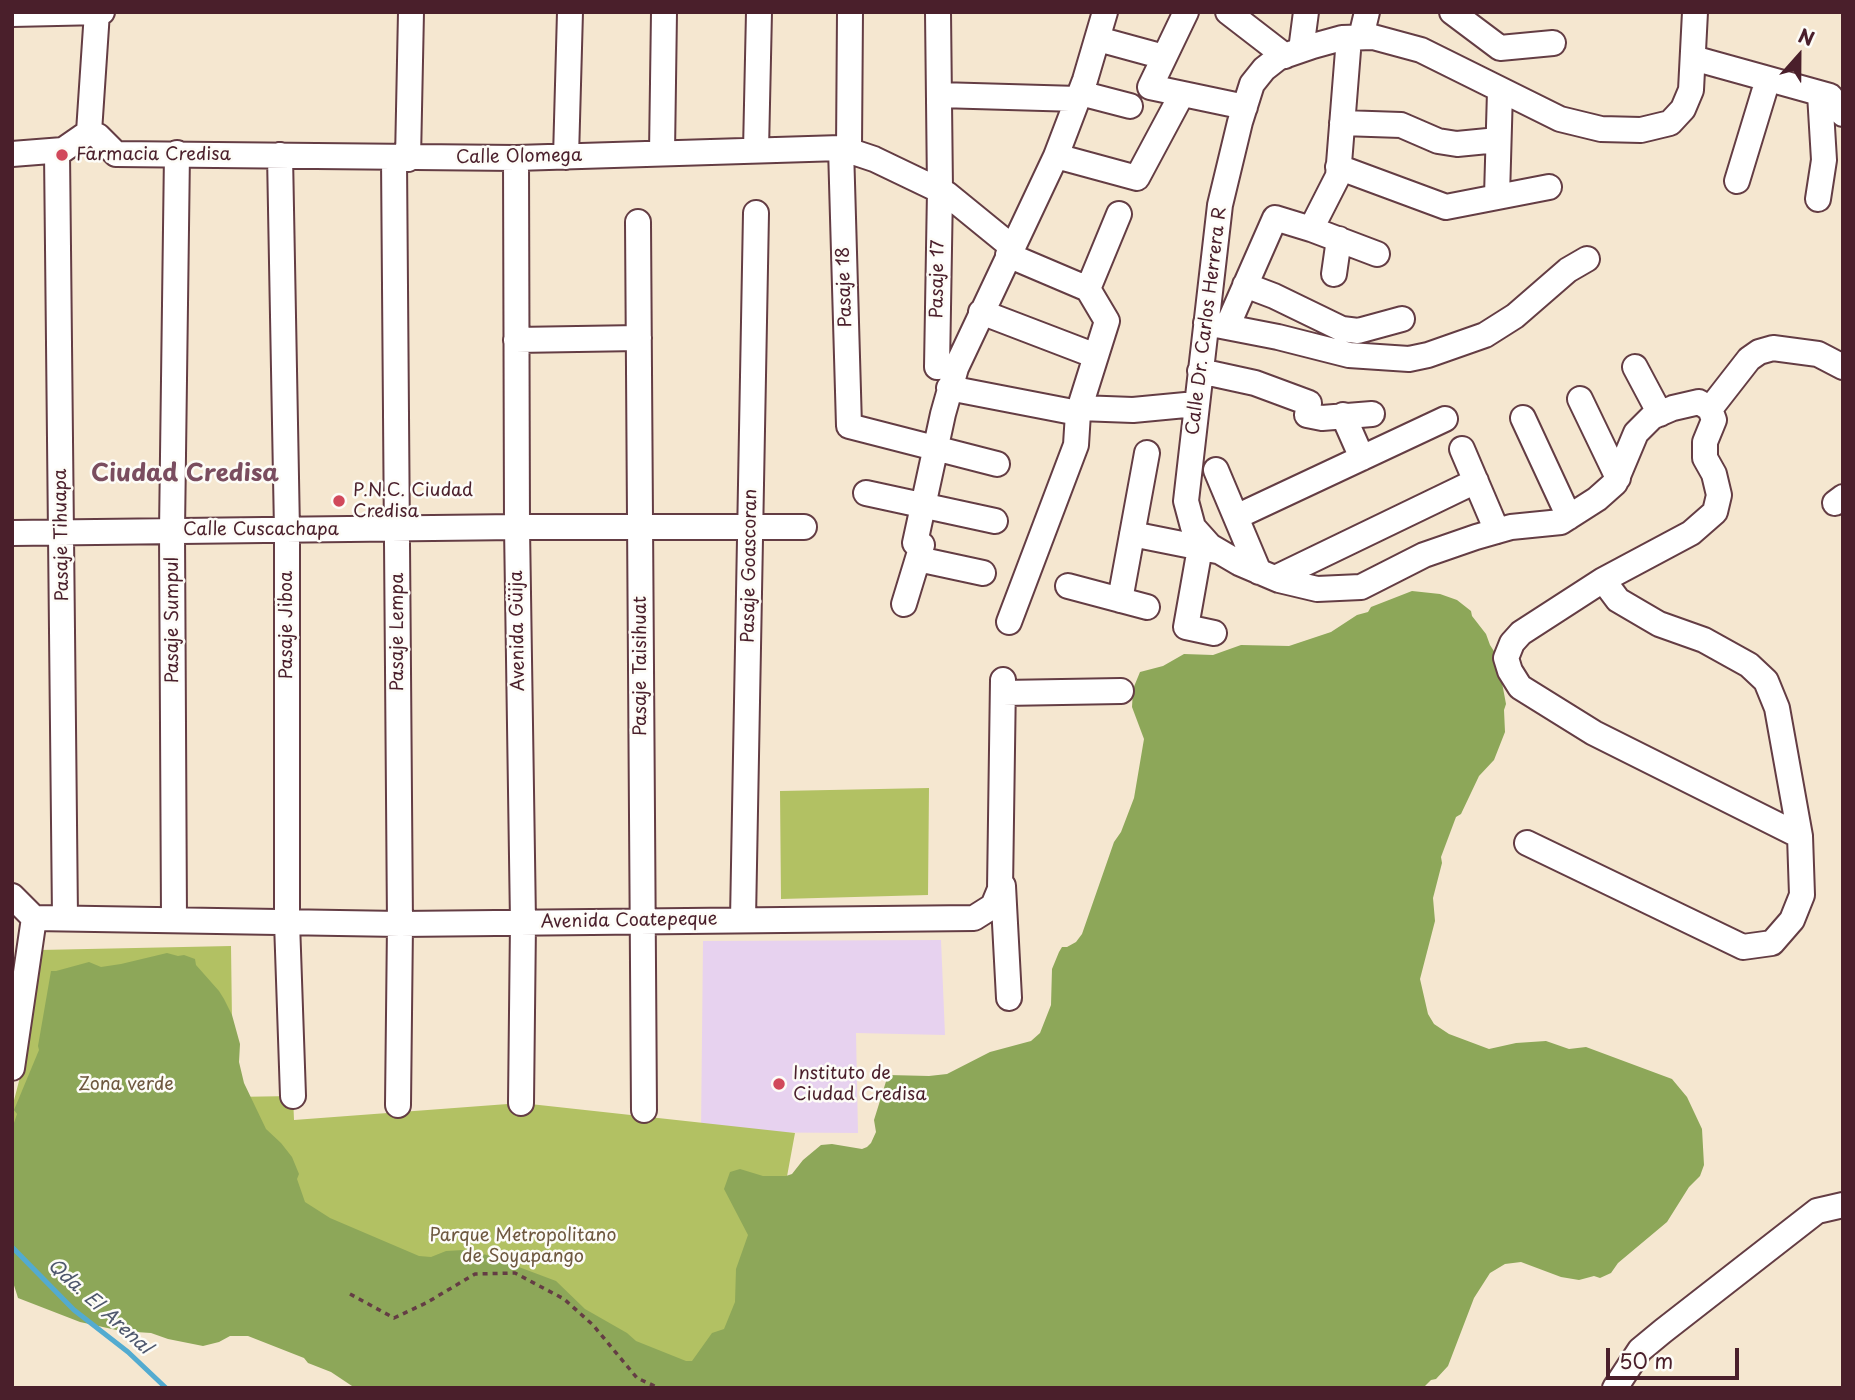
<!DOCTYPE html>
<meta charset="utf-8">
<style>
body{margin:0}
#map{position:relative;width:1855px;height:1400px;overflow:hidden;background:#f5e7d0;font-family:"Playpen Sans",sans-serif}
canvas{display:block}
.frame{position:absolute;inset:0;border:14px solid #4a1f2b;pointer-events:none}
.north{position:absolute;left:1764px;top:21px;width:70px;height:70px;-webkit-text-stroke:5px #fdfcf7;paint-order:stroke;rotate:21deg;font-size:19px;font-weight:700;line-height:28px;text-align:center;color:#4a1f2b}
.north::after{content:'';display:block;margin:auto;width:24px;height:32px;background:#4a1f2b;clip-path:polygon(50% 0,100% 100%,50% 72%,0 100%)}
.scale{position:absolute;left:1606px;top:1348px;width:133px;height:32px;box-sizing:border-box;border:4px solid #4a1f2b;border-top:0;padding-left:9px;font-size:21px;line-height:24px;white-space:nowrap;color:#4a1f2b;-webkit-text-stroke:5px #fdfcf7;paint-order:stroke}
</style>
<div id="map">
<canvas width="1855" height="1400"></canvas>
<div class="frame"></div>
<div class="north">N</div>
<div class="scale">50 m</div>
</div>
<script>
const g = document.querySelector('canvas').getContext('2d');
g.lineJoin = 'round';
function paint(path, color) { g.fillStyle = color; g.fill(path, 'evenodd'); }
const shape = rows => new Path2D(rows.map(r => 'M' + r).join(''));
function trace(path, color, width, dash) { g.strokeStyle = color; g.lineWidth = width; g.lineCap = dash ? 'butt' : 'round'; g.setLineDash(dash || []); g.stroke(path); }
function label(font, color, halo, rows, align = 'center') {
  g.font = font + ' "Playpen Sans",sans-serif'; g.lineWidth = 5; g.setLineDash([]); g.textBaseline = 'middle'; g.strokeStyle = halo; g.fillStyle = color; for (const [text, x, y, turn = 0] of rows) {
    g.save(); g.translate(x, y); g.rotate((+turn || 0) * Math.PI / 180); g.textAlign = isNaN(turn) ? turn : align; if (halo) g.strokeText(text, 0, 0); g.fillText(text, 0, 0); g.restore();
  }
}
paint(shape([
 [941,940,945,1035,856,1033,858,1133,701,1132,703,941]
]), '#e7d2ef');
paint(shape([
 [929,788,928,895,781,899,780,791],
 [231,946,233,1097,293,1096,294,1120,521,1103,795,1133,748,1388,354,1388,331,1344,12,1243,12,1108,19,1081,28,1009,40,950]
]), '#b2c163');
paint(shape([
 [1412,591,1440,594,1457,600,1471,611,1472,616,1486,634,1490,645,1497,656,1506,704,1504,710,1505,732,1494,760,1479,776,1461,814,1456,817,1441,857,1442,863,1433,898,1435,921,1420,979,1428,1014,1434,1024,1449,1034,1489,1049,1516,1043,1546,1041,1569,1049,1586,1047,1672,1079,1687,1097,1702,1129,1704,1165,1700,1176,1689,1187,1667,1222,1618,1263,1611,1273,1600,1278,1594,1276,1579,1280,1561,1277,1521,1262,1505,1264,1490,1273,1474,1298,1448,1366,1436,1379,1431,1380,1423,1388,355,1388,331,1372,308,1363,304,1358,248,1336,230,1336,219,1342,203,1346,168,1339,151,1333,121,1331,80,1322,18,1298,12,1279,12,1129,17,1114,14,1110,39,1050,38,1046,51,971,56,971,89,962,101,967,121,964,167,953,178,956,184,955,195,959,196,965,219,991,224,999,232,1015,240,1044,239,1062,244,1083,266,1129,281,1143,292,1157,299,1174,297,1179,305,1202,330,1218,419,1256,431,1257,446,1251,464,1250,487,1255,556,1281,585,1309,627,1333,636,1341,686,1361,692,1361,712,1333,724,1329,735,1302,736,1269,748,1235,724,1189,730,1172,740,1169,763,1176,786,1176,792,1174,803,1160,821,1145,832,1144,862,1149,867,1147,871,1143,876,1132,874,1120,888,1075,929,1076,947,1074,990,1052,1031,1041,1040,1033,1051,1005,1052,969,1059,952,1062,947,1067,947,1076,942,1082,934,1114,842,1121,832,1134,798,1144,739,1132,707,1133,689,1140,672,1163,666,1184,654,1213,655,1241,645,1289,646,1331,632,1357,615,1368,612,1371,607]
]), '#8da759');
trace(shape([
 [12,1247,74,1310,128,1352,166,1388]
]), '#53abd0', 5);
const minor = shape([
 [1186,12,1150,87,1245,107],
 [1228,12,1285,56],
 [1452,12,1500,48,1553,43],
 [1695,12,1691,90,1683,109,1670,123,1641,130,1601,129,1560,119,1421,50,1373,37,1342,38,1313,46,1278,58,1264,69,1252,84,1240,122,1220,205,1186,501,1193,527,1210,546,1239,563,1279,580,1317,589,1361,587,1424,555,1476,537,1511,527,1561,522,1597,499,1615,483,1636,433,1652,417,1673,408,1699,402,1710,409],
 [12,14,102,12],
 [1361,37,1367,12],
 [1098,39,1164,57],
 [1301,50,1306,12],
 [1693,58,1830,96,1843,114],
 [1080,93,1130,106],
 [939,95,1078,99],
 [1342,123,1401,125,1438,141,1457,144,1498,140],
 [89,132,97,12],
 [841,148,849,426,997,464],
 [849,149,850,12],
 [756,150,759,12],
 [57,152,65,917],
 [662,153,664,12],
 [12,154,63,150,89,132,98,136,116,154,516,158,841,148,874,159,947,194,1012,247],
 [280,155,287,530,287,922,293,1096],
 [1056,156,1137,178,1182,94],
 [566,157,570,12],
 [516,158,517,527,523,922,521,1103],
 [394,159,400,924,398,1105],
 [408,159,411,12],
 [1338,167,1446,207,1549,187],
 [1737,181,1768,79],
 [1497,196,1500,91],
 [1818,199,1824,160,1820,94],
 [638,222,644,1110],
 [1311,229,1377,254],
 [1008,255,1088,289,1119,214],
 [1334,274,1339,239],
 [1245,285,1274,296,1342,329,1358,331,1402,319],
 [981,312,1096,356],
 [1206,323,1278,337,1349,355,1409,359,1428,355,1485,335,1515,316,1568,270,1587,259],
 [1227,327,1275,218,1311,229,1338,176,1349,38],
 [516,340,639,338],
 [937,367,940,190,938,12],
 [1635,367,1660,414],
 [1200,371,1255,383,1309,403,1307,415,1322,418,1372,414],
 [949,388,1078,413],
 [1580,399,1618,478],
 [1079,408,1133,410,1196,404],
 [1710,409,1714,420,1705,442,1705,458,1714,474,1719,495,1715,512,1691,533,1603,580,1521,633,1512,643,1506,658,1510,671,1520,687,1594,733,1800,836],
 [1710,409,1749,359,1759,352,1773,348,1818,354,1843,367],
 [1343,415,1362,458],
 [1523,418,1569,517],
 [1462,449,1497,531],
 [1216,470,1259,572],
 [866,493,995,521],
 [1835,503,1843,497],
 [1236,517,1445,419],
 [12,533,517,527,804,527],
 [1132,534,1217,551],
 [1200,548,1186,627,1214,633],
 [918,559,983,573],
 [1275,578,1476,481],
 [1068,586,1147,607],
 [1120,600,1147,453],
 [904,604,922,545,915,543,943,414,956,368,1056,156,1085,80,1105,12],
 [1009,622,1076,445,1078,413,1107,321,1088,289],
 [1003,693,1121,691],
 [1527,843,1743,947,1772,943,1792,920,1802,895,1800,836,1777,708,1766,681,1749,665,1704,640,1659,624,1618,600,1603,580],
 [1003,886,1009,998],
 [12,896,34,918,12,1068],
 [34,918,400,924,974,918,993,906,1000,889,1003,680],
 [174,919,172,531,177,153],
 [743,920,756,213],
 [1615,1388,1640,1350,1663,1331,1817,1211,1843,1205]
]);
trace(minor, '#643d44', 28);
trace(shape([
 [350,1294,394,1318,426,1303,475,1274,515,1273,564,1299,593,1325,637,1378,659,1388]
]), '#643d44', 3.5, [5, 5]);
trace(minor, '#fff', 24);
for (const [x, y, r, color] of [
 [62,155,7,"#d1495b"],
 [339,501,7,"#d1495b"],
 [779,1084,7,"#d1495b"]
]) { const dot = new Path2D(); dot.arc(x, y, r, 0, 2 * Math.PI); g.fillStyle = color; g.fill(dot); trace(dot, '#fdfcf7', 2.5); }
label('18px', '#4a1f2b', '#fdfcf7', [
 ["Farmacia Credisa",76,155],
 ["P.N.C. Ciudad",353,491],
 ["Credisa",353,512],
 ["Instituto de",793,1074],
 ["Ciudad Credisa",793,1095]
], 'left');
label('18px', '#4a1f2b', '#fdfcf7', [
 ["Calle Olomega",519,157,-1],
 ["Pasaje 17",938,279,-89],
 ["Pasaje 18",845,287,-92],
 ["Calle Dr. Carlos Herrera R",1207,321,-83],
 ["Calle Cuscachapa",261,530],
 ["Pasaje Tihuapa",62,535,-91],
 ["Pasaje Goascoran",750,566,-89],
 ["Pasaje Sumpul",173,620,-90],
 ["Pasaje Jiboa",287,625,-90],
 ["Avenida Güija",518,631,-91],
 ["Pasaje Lempa",398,632,-90],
 ["Pasaje Taisihuat",641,666,-90],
 ["Avenida Coatepeque",629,921,-1]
]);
label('18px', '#6e583f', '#fdfcf7', [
 ["Zona verde",126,1085],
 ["Parque Metropolitano",523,1236],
 ["de Soyapango",523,1257]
]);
label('italic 19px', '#4e576d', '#fdfcf7', [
 ["Qda. El Arenal",99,1307,42]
]);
label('bold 24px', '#7a4d5f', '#fdfcf7', [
 ["Ciudad Credisa",185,474]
]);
</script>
